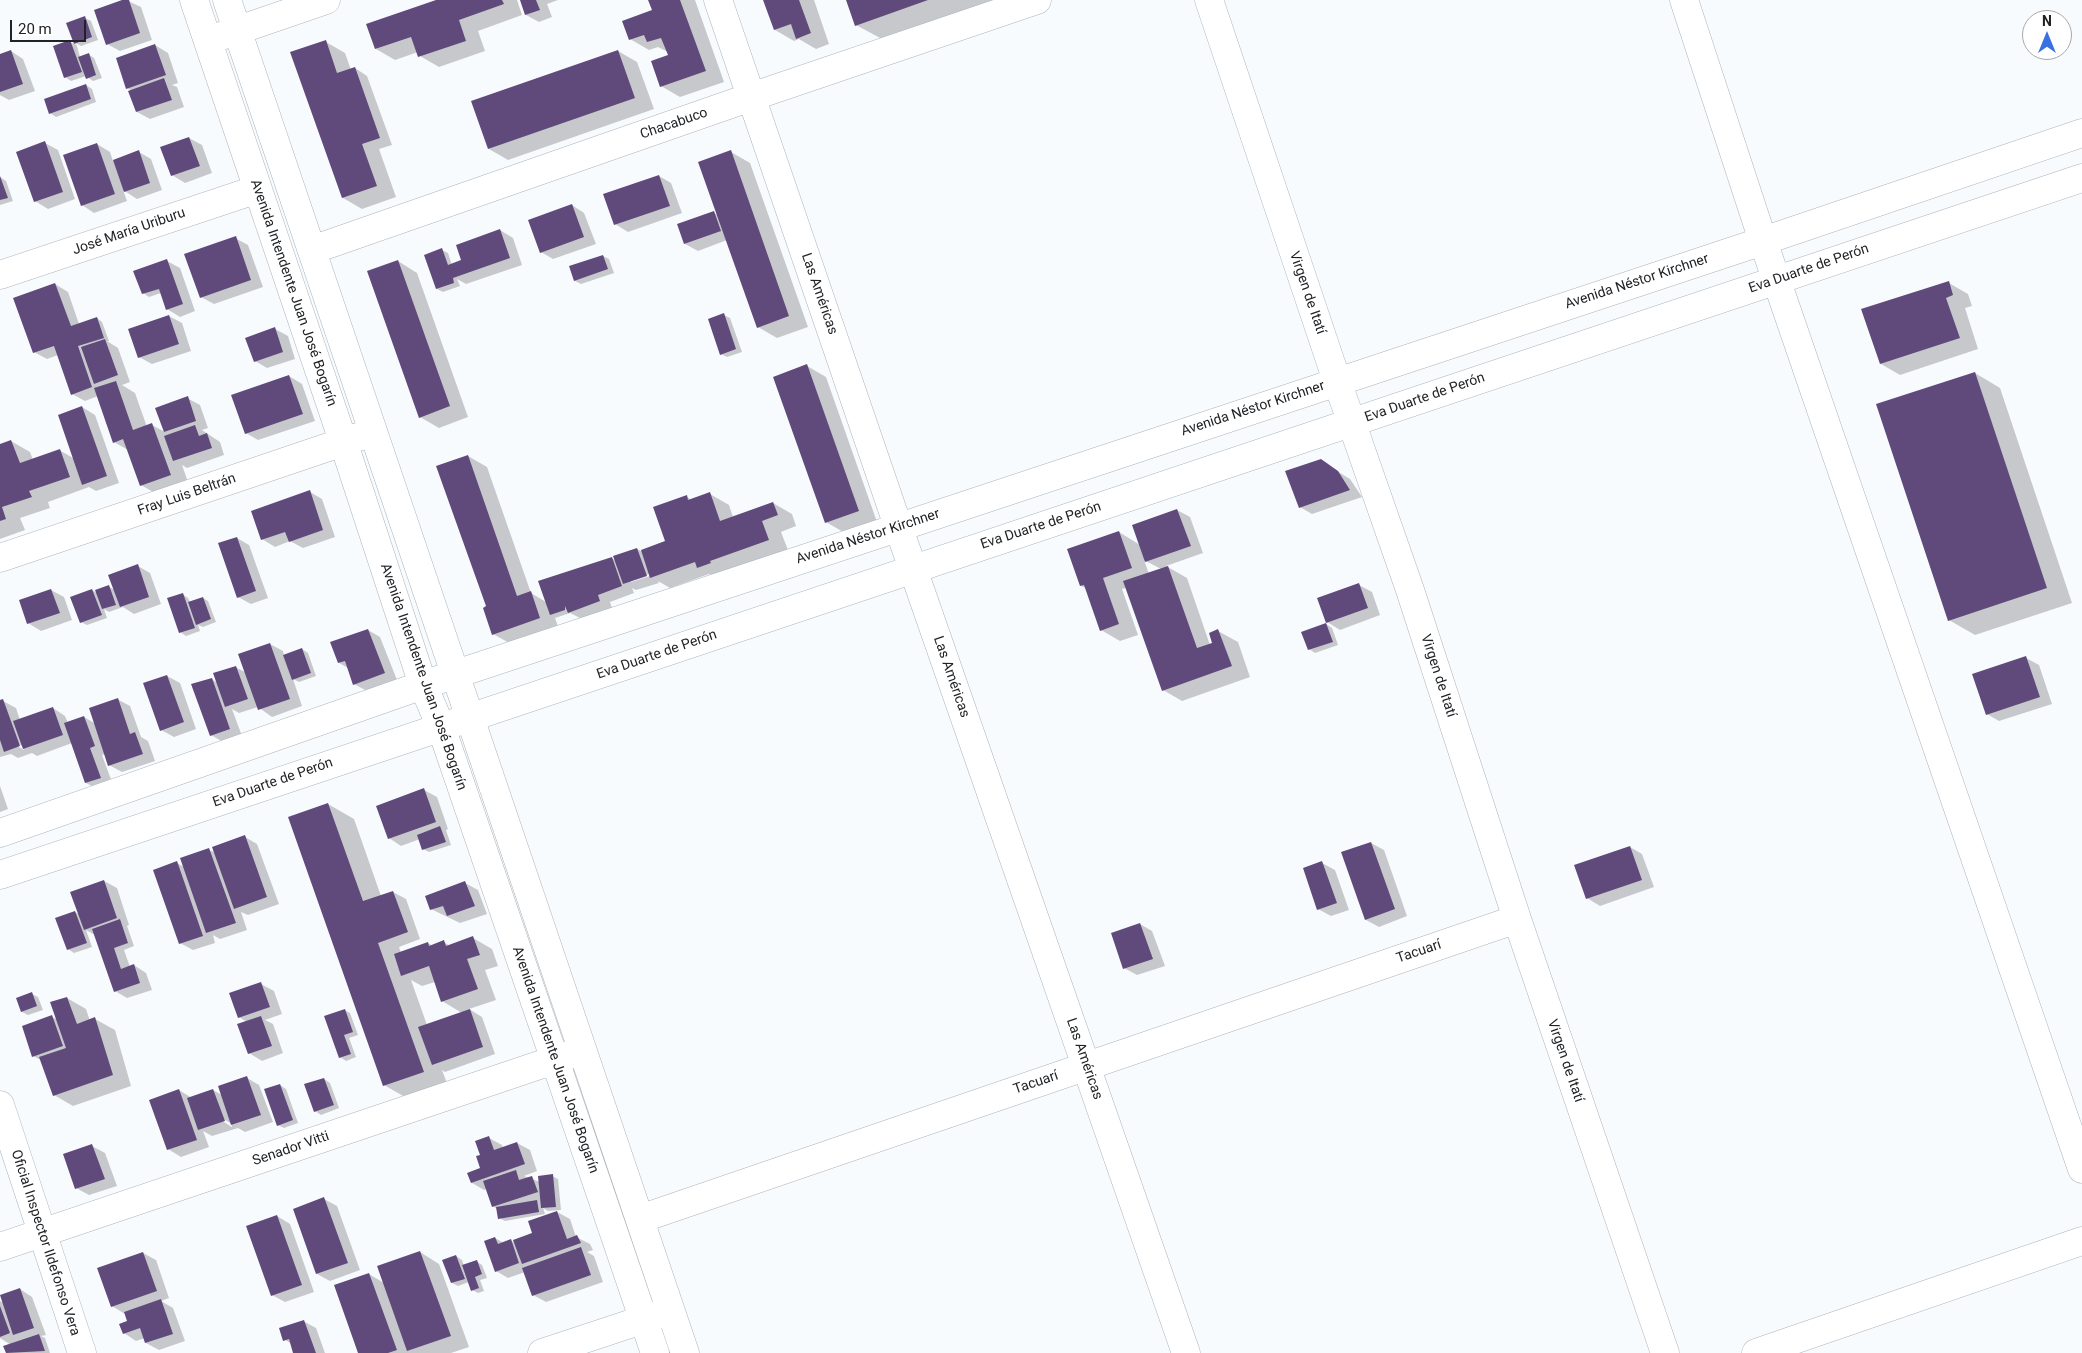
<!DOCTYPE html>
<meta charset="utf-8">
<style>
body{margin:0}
#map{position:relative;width:2082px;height:1353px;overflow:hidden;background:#f8fbfe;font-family:Roboto,sans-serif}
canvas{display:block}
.north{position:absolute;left:2022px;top:10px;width:50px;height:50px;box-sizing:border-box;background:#fff;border:1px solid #a6a7a8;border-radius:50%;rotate:0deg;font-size:14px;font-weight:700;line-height:20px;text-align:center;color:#202326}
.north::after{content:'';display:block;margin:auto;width:18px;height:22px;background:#3971e0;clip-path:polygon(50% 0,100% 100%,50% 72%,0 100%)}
.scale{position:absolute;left:10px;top:20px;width:76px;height:22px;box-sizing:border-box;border:2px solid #202326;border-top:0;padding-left:6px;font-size:15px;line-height:18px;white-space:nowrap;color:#202326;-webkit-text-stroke:4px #fff;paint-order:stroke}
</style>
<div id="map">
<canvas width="2082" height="1353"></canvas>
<div class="north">N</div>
<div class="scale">20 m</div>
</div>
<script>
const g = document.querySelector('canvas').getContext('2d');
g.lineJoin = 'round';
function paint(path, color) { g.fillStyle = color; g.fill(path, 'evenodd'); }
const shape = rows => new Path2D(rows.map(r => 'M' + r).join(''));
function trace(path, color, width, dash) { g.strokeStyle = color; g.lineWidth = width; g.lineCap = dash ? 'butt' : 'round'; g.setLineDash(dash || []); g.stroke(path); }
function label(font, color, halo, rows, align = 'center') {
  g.font = font + ' Roboto,sans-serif'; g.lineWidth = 5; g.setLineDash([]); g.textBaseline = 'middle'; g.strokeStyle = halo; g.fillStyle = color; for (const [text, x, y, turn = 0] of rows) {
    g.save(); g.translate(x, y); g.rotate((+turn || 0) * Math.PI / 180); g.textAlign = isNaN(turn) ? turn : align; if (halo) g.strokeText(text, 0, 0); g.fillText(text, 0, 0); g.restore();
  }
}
paint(shape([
 [126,0,141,7,152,40,120,51,107,44],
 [440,0,517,0,522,15,478,31,485,51,439,67,420,56,418,52,395,60,376,49],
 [521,0,558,0,547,4,552,17,539,22,526,15],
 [650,0,695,0,724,82,680,97,661,86,669,55,668,52,658,47,649,50,630,39,653,11],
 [764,0,814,0,829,44,816,49,799,39,794,41,775,30],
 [848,0,994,0,882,39,856,25],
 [85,18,91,21,98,40,81,46,76,43,80,57,88,54,94,58,102,78,93,81,86,76,71,81,65,77,70,42,76,45,68,24],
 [326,42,345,53,351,70,355,68,367,76,392,145,379,149,396,197,362,209,343,198,292,53],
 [155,45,168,53,178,83,172,85,177,87,184,107,150,119,137,112,132,91,127,88],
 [11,51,23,59,35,91,9,100,0,95,0,55],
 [618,51,637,62,654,109,508,160,489,149],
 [86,85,92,89,96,102,56,117,50,113],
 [189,138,202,145,212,173,185,183,172,175],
 [45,143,58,150,75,199,48,209,35,201],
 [97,144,110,152,113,161,139,152,151,159,162,190,137,199,123,190,127,201,94,213,82,205],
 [731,152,750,163,808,327,777,338,758,327,727,240,698,251,685,244,714,213,718,215],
 [659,176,671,183,682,213,628,232,615,224],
 [0,177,6,181,13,201,0,205],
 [572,205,584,213,596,244,553,259,541,252],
 [500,230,513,238,522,265,466,284,457,279,460,286,443,292,437,289,426,255,442,250,448,253,452,265,463,261],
 [235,238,248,245,263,287,214,304,201,297],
 [603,256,609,259,614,273,581,284,575,281,571,267],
 [167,261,180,268,195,311,180,317,167,309,161,293,149,297,143,293],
 [398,261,417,273,468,417,439,428,420,417],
 [1949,283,1968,294,1972,306,1965,308,1978,349,1900,375,1881,364],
 [55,284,68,292,79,324,97,318,102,322,109,341,107,341,118,348,130,382,122,385,135,393,147,427,152,425,165,432,157,409,187,398,200,405,208,428,202,430,220,442,224,455,187,468,182,465,189,485,160,496,141,485,128,450,114,442,98,396,85,401,72,394,58,355,47,359,34,352],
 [724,315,730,318,742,352,727,357,721,354],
 [169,316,182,323,191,351,152,364,139,357],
 [275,329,288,336,295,359,267,368,255,361],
 [807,366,826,377,877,522,845,533,826,522],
 [1975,373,2000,388,2072,603,1975,635,1949,620],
 [289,376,302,384,315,421,258,440,246,433],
 [82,407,95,415,119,483,96,491,89,487,48,502,50,508,20,518,25,530,0,539,0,445,11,441,30,452,33,460,59,450,75,459],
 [468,456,487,467,531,593,546,602,611,558,616,561,637,549,641,551,666,542,687,497,692,500,710,494,729,505,733,517,773,503,792,514,796,526,781,532,788,550,717,578,709,574,670,588,658,581,659,583,636,590,632,588,634,593,610,602,612,608,582,619,570,613,555,618,559,629,513,645,493,634],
 [652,573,653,575,631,582,631,580],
 [1332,468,1350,479,1362,497,1312,514,1300,507],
 [310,492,322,499,335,537,303,548,290,541,275,547,262,539],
 [1177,510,1190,517,1203,553,1166,566,1187,578,1210,645,1214,643,1218,631,1238,642,1250,677,1182,701,1163,690,1126,588,1122,589,1138,635,1120,641,1101,630,1086,588,1081,586,1119,532,1140,545],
 [1144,560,1161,569,1149,574],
 [237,538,249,545,268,598,251,604,238,597],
 [138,566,150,573,161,604,134,614,123,607,109,612,104,609,107,618,87,625,81,622,92,590,98,594,109,587,115,590],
 [1359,585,1372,592,1380,615,1340,630,1327,622],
 [51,590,64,597,72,620,41,631,28,623],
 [182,594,188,598,190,602,203,598,208,601,216,622,203,627,198,625,200,631,186,636,180,632],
 [1326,624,1332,628,1338,645,1315,653,1309,649],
 [368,630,380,637,397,680,367,691,354,684,348,668,339,663],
 [270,644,283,651,284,655,302,649,308,653,316,676,299,682,293,679,302,706,272,717,258,707,239,713,232,709,242,736,223,742,211,735,211,679,218,683,235,667,247,673],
 [2026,658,2039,665,2052,704,1999,721,1987,714],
 [167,676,180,683,196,729,174,737,161,730],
 [117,699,130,706,141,737,148,741,155,761,122,772,109,765,105,754,102,755,113,785,99,790,86,783,72,743,37,756,32,753,18,758,11,754,0,757,0,702,3,701,16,708,20,720,53,708,65,716,68,723,84,717,96,724],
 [15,742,24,747,24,750,14,744],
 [0,786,8,809,0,812],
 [424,790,437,797,448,829,446,830,451,845,429,852,423,849,420,839,401,846,389,838],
 [328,804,354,819,381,896,393,892,406,899,420,939,399,947,401,953,428,943,433,946,444,942,450,946,473,938,492,949,498,966,485,970,496,1000,469,1009,482,1017,495,1054,445,1072,442,1070,448,1086,410,1100,384,1085],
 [411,980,422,986,435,982,442,1001,462,1013,427,1025],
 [245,837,257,844,279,904,248,915,241,912,247,930,220,939,213,935,215,943,193,950,180,943,177,863,184,867,209,850,216,853],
 [1371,843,1384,850,1407,916,1379,927,1366,920,1343,853],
 [1630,847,1642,854,1654,887,1600,906,1587,898],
 [1322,863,1335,870,1349,910,1331,916,1318,909],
 [104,881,117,888,129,925,127,926,134,946,124,950,130,967,134,965,146,973,152,990,127,998,115,991,95,935,86,930,92,947,74,953,68,949,75,912,80,915],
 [465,883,478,890,487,914,460,923,431,909],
 [1140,924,1152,931,1165,966,1137,975,1124,968],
 [261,984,274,991,282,1014,265,1020,273,1024,283,1053,262,1061,249,1053,247,1022,239,1017],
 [32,994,38,997,43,1010,28,1015,22,1012],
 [67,998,86,1009,90,1021,95,1019,115,1030,131,1086,73,1106,54,1095,41,1060,33,1056,52,1017,58,1020],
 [344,1010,350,1013,358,1035,349,1038,356,1057,346,1061,340,1057],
 [247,1078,259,1085,273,1122,245,1132,238,1128,212,1136,203,1131,209,1147,181,1157,168,1149,179,1090,192,1098,213,1090,222,1095],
 [220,1117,232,1124,232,1127,219,1119],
 [324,1079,330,1083,339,1108,321,1115,315,1111],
 [280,1085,286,1089,298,1123,284,1128,278,1125],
 [489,1138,502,1145,503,1148,517,1143,530,1150,537,1171,524,1176,540,1182,552,1176,558,1179,561,1210,548,1211,543,1208,545,1214,505,1221,499,1218,497,1209,493,1206,487,1189,484,1190,472,1183,482,1169,481,1156],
 [92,1146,105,1153,117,1186,89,1195,76,1188],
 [324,1199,337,1206,360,1270,330,1281,317,1274],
 [557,1212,570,1219,576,1237,590,1244,593,1250,587,1252,594,1256,603,1282,546,1302,533,1295,525,1272,508,1278,496,1271,495,1238,504,1243,511,1241,516,1243,534,1234],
 [277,1216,290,1224,314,1292,285,1302,272,1295],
 [420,1252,439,1264,469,1347,451,1353,360,1353,369,1274,384,1283],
 [143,1253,156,1260,169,1298,161,1301,173,1308,185,1341,159,1350,146,1343,145,1338,136,1341,124,1333,129,1322,125,1314,112,1306],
 [456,1256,462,1260,464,1266,476,1261,482,1265,487,1278,480,1280,484,1291,478,1293,472,1290,469,1282,458,1286,452,1283],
 [20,1289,32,1297,46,1335,41,1336,45,1338,50,1353,7,1353,5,1347,11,1345,0,1338,0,1301,4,1303],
 [303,1321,316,1328,325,1353,295,1353,292,1344,285,1340]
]), '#0003');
paint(shape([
 [122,0,129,0,140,33,106,45,94,10],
 [436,0,502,0,504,4,459,20,466,41,418,57,411,37,375,49,366,24],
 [520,0,536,0,540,10,525,15],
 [648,0,680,0,706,71,660,87,651,61,668,55,661,38,647,42,644,35,629,40,622,21,652,10],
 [763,0,799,0,811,33,796,39,791,24,774,30],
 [846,0,928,0,855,26],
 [85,16,92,37,74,44,66,23],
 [70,40,82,72,64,78,53,46],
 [326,40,337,73,355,67,380,138,362,144,377,186,342,198,290,52],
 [155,44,166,75,126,89,116,58],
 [11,50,23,84,0,92,0,54],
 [618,50,635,98,488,149,471,101],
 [89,53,96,75,86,79,78,57],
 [164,78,172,100,136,112,128,91],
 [86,84,91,99,49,114,44,99],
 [189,137,200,166,171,176,160,147],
 [45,141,63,192,34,202,16,152],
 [97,143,115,194,81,206,63,155],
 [139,150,150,183,124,192,113,160],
 [731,150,789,316,757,328,698,162],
 [659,175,670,206,614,225,603,194],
 [0,176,8,198,0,200],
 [572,204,584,237,540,253,528,220],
 [714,211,721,231,684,244,677,224],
 [500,229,510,258,453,278,454,283,436,289,424,255,442,248,448,265,461,260,456,245],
 [236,236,251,280,200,298,184,254],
 [603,255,608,269,574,281,569,266],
 [167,259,183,304,166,310,159,289,142,294,133,271],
 [398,260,450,406,419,418,367,271],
 [1949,281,1953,295,1946,298,1960,338,1880,364,1861,309],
 [55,283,71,326,97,317,104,338,78,346,92,387,71,395,54,346,33,353,13,298],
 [724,313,736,349,720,355,708,319],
 [169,315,179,344,138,358,128,329],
 [275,327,283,352,254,362,245,338],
 [105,339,118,375,94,384,81,347],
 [807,364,859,511,825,523,773,377],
 [1975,372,2047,588,1948,621,1876,404],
 [289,375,303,414,245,434,231,395],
 [116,381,133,430,152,423,171,475,140,486,123,439,113,443,94,388],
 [188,396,196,421,164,432,155,408],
 [82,406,107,476,82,485,58,415],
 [195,425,199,436,207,433,212,448,173,461,164,436],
 [11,440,20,463,60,449,70,477,29,491,32,497,2,507,6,519,0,521,0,444],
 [468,455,517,596,531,591,540,618,492,635,483,608,486,606,436,466],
 [1321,459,1338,471,1350,490,1299,508,1285,471],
 [310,490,323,530,289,542,285,532,261,540,251,511],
 [710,492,720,521,773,502,778,515,762,521,769,540,710,561,711,563,697,568,695,562,650,578,641,550,665,541,653,507,687,495,688,500],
 [1177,509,1191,546,1145,562,1132,525],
 [1119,531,1132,568,1103,578,1119,624,1100,631,1084,585,1080,586,1067,549],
 [237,537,256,591,237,598,218,543],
 [637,548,647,576,623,584,613,556],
 [612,557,622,586,598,595,600,601,568,613,565,606,565,610,550,615,538,581],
 [138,564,149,597,120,607,108,575],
 [1168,566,1197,648,1212,643,1209,633,1218,629,1232,666,1162,691,1123,581],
 [1359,583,1368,608,1326,623,1317,598],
 [109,585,116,605,102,609,95,590],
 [51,589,60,613,27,624,19,600],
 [92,589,102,615,80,623,70,597],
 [183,593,195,628,179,633,167,598],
 [203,597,211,619,196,625,188,602],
 [1326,623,1333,642,1308,650,1301,632],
 [368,629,385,673,353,685,345,661,338,663,330,642],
 [270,643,290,699,258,710,238,654],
 [302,648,311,673,292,680,283,655],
 [2026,656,2040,697,1986,715,1972,674],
 [236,666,248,699,225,707,213,673],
 [167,675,184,722,160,731,143,683],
 [212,678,230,729,210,736,191,684],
 [118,698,130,734,135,732,143,754,108,766,89,708],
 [3,699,20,746,4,752,0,740,0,700],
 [53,707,63,735,23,749,13,721],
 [84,716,95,746,90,748,101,778,85,783,64,723],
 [424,788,436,822,388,839,376,806],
 [328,803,363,901,393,891,408,932,378,943,424,1072,383,1086,288,817],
 [440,826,446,842,422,850,417,835],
 [245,835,267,897,234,909,212,847],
 [1371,842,1395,909,1365,920,1341,852],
 [1630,846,1642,880,1586,899,1574,865],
 [209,848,236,923,206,933,180,858],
 [177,861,203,936,179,944,153,870],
 [1322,861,1337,903,1317,910,1303,868],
 [104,880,117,918,84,930,70,892],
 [465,881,475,906,447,916,443,906,430,910,425,896],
 [75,911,87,943,67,950,55,918],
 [120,919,128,943,114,948,121,969,134,964,140,983,114,992,92,929],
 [1140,923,1153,959,1123,969,1111,933],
 [473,936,480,955,467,959,478,989,441,1002,429,966,401,976,394,954,428,942,429,946,444,940,446,946],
 [261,982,270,1007,238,1018,229,993],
 [32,992,37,1006,21,1012,16,998],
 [67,997,77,1024,95,1017,113,1075,53,1096,39,1057,66,1048,50,1002],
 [345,1009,353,1032,344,1035,351,1054,339,1058,324,1016],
 [470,1009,483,1047,432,1065,418,1027],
 [52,1015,63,1046,32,1057,22,1026],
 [261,1016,272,1046,248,1054,237,1024],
 [247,1076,261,1115,231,1125,218,1086],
 [324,1078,334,1105,314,1112,304,1084],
 [280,1084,293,1120,277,1126,264,1089],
 [179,1089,197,1140,167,1150,149,1100],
 [213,1089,225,1121,198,1130,187,1098],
 [489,1136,494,1150,517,1142,525,1164,471,1183,467,1173,480,1168,476,1156,480,1155,475,1141],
 [92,1144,105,1179,75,1189,63,1154],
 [516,1170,519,1180,532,1176,538,1192,492,1207,483,1181],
 [553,1174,556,1207,541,1208,538,1176],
 [324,1197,348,1263,316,1274,293,1209],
 [537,1200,539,1212,498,1219,496,1207],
 [557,1211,567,1239,577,1235,581,1243,522,1264,513,1240,532,1233,528,1221],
 [277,1215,302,1285,271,1296,246,1226],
 [495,1237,498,1244,511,1239,519,1263,495,1272,484,1241],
 [581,1247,591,1275,532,1296,522,1268],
 [420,1251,451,1336,407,1351,377,1266],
 [143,1252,157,1291,111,1307,97,1268],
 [456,1255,465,1279,451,1283,442,1260],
 [477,1260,482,1274,475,1277,479,1288,471,1291,462,1265],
 [369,1273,397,1350,388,1353,358,1353,334,1285],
 [20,1288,34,1328,13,1335,0,1295],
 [161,1299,173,1334,145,1343,140,1328,123,1334,119,1324,127,1321,124,1312],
 [0,1306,10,1333,0,1337],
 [304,1320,316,1353,293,1353,289,1339,283,1341,279,1328],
 [39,1334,45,1351,6,1353,3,1346]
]), '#604a7b');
const minor = shape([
 [194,0,343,441,423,685,441,727,655,1353],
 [227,0,685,1353],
 [718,0,898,526,1186,1353],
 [1209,0,1337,381,1410,590,1517,919,1665,1353],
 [1684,0,1763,241,2082,1169],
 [221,36,326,0],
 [312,250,751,97,1037,0],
 [0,275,258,189],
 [0,558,361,436],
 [0,833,423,685,1763,241,2082,133],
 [0,875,2082,178],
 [0,1105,82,1353],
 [640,1219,1517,919],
 [0,1247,572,1054],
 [542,1353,660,1314],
 [1756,1353,2082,1241]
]);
trace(minor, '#acb5bc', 29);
trace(minor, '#fff', 28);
label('14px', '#202326', '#fff', [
 ["Chacabuco",674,124,-19],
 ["José María Uriburu",129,232,-19],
 ["Eva Duarte de Perón",1809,269,-19],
 ["Avenida Néstor Kirchner",1637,282,-18],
 ["Avenida Intendente Juan José Bogarín",293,293,71],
 ["Virgen de Itatí",1307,293,71],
 ["Las Américas",819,294,71],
 ["Eva Duarte de Perón",1425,398,-19],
 ["Avenida Néstor Kirchner",1253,409,-18],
 ["Fray Luis Beltrán",187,495,-19],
 ["Eva Duarte de Perón",1041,526,-18],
 ["Avenida Néstor Kirchner",868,537,-18],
 ["Eva Duarte de Perón",657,655,-19],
 ["Virgen de Itatí",1438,676,72],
 ["Avenida Intendente Juan José Bogarín",423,677,71],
 ["Las Américas",951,677,71],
 ["Eva Duarte de Perón",273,783,-19],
 ["Tacuarí",1419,952,-19],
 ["Las Américas",1084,1059,71],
 ["Avenida Intendente Juan José Bogarín",555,1060,71],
 ["Virgen de Itatí",1565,1061,71],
 ["Tacuarí",1036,1083,-19],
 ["Senador Vitti",291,1149,-19],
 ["Oficial Inspector Ildefonso Vera",45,1243,72]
]);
</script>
